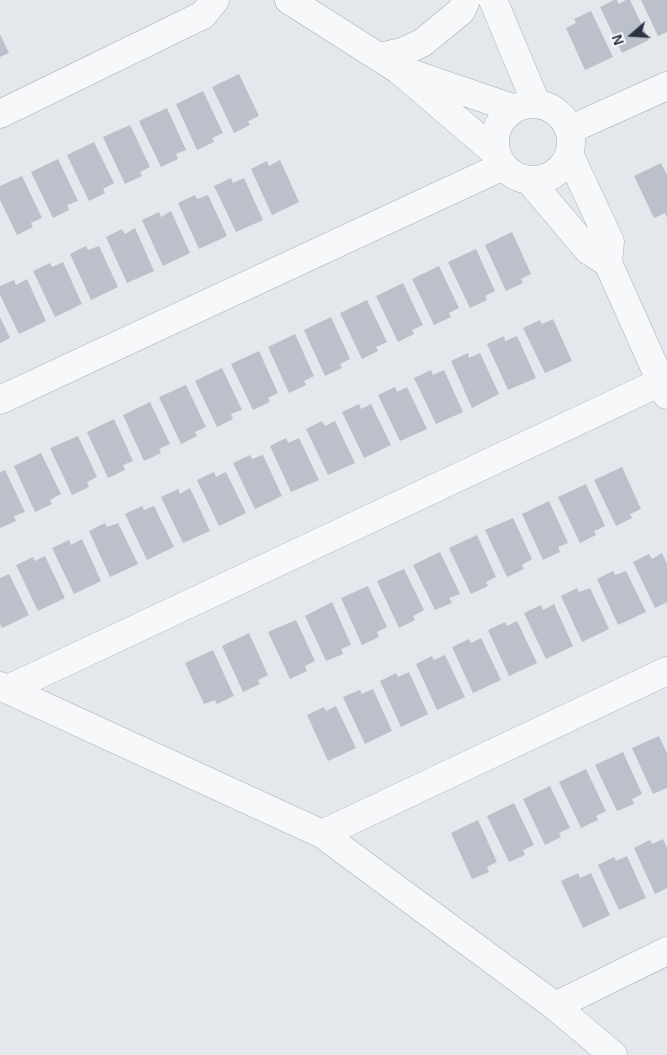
<!DOCTYPE html>
<style>
body{margin:0}
#map{position:relative;width:667px;height:1055px;overflow:hidden;background:#e4e7ec;font-family:Helvetica,sans-serif}
canvas{display:block}
.north{position:absolute;left:607px;top:10px;width:50px;height:50px;-webkit-text-stroke:4px #f4f6f9;paint-order:stroke;rotate:251deg;font-size:14px;font-weight:700;line-height:20px;text-align:center;color:#2b3445}
.north::after{content:'';display:block;margin:auto;width:18px;height:22px;background:#2b3445;clip-path:polygon(50% 0,100% 100%,50% 72%,0 100%)}
</style>
<div id="map">
<canvas width="667" height="1055"></canvas>
<div class="north">N</div>
</div>
<script>
const g = document.querySelector('canvas').getContext('2d');
g.lineJoin = 'round';
function paint(path, color) { g.fillStyle = color; g.fill(path, 'evenodd'); }
const shape = rows => new Path2D(rows.map(r => 'M' + r).join(''));
function trace(path, color, width, dash) { g.strokeStyle = color; g.lineWidth = width; g.lineCap = dash ? 'butt' : 'round'; g.setLineDash(dash || []); g.stroke(path); }
paint(shape([
 [614,0,617,0,619,4,626,0,630,0,649,40,622,53,600,7],
 [641,0,667,0,667,32,658,36],
 [591,11,613,57,585,70,566,28,576,23,574,19],
 [0,34,9,53,0,57],
 [239,74,259,116,248,121,250,125,234,133,212,87],
 [203,91,223,133,212,138,214,142,197,150,176,104],
 [167,108,186,150,176,154,178,159,161,167,139,121],
 [130,125,150,167,140,172,142,176,125,184,103,137],
 [94,142,114,183,103,189,105,193,89,201,67,155],
 [58,159,78,201,67,205,69,210,53,218,31,172],
 [280,160,299,202,272,215,251,169,267,161,269,166],
 [661,163,667,175,667,218,665,213,654,218,634,176],
 [22,176,42,218,31,223,33,227,17,235,0,200,0,186],
 [231,178,233,183,244,178,263,220,236,232,214,186],
 [195,195,197,199,208,195,227,236,199,249,178,203],
 [171,211,190,253,163,266,142,220,159,212,161,217],
 [135,228,154,271,127,283,106,237,122,229,125,234],
 [512,232,531,274,521,279,523,283,506,291,485,245],
 [86,246,88,250,99,246,118,287,91,300,70,254],
 [476,249,495,291,485,296,487,300,470,308,448,262],
 [63,262,82,304,55,317,33,271,50,263,52,267],
 [439,266,459,308,449,313,451,317,434,325,412,279],
 [27,279,46,321,19,334,0,295,0,286,14,280,16,285],
 [403,283,423,325,412,330,414,334,398,342,376,296],
 [367,300,387,342,376,347,378,351,362,359,340,313],
 [0,317,10,338,0,343],
 [331,317,350,359,340,364,342,368,325,376,304,330],
 [553,319,572,361,545,373,523,328,540,320,542,324],
 [295,334,314,376,304,381,306,385,289,393,268,347],
 [504,336,505,341,517,336,536,378,508,390,487,344],
 [259,351,278,393,268,398,270,402,253,410,231,364],
 [468,353,469,358,480,353,499,394,472,408,451,361],
 [222,368,242,410,231,414,233,419,217,427,195,381],
 [431,370,433,375,444,370,463,412,436,424,414,378],
 [186,385,206,427,195,432,197,436,181,444,159,397],
 [395,387,397,392,407,387,427,429,400,441,378,395],
 [150,402,170,444,159,449,161,453,144,461,123,415],
 [359,404,361,409,371,404,391,445,364,458,342,412],
 [114,419,133,461,123,465,125,470,108,478,87,432],
 [322,421,325,426,335,421,355,463,328,475,306,429],
 [78,436,97,477,87,482,89,487,72,495,50,448],
 [286,438,288,443,299,438,319,480,291,492,270,446],
 [41,453,61,494,50,500,52,504,35,512,14,466],
 [250,455,252,459,263,455,282,496,255,509,233,463],
 [622,467,641,509,630,514,632,518,616,526,594,480],
 [5,470,25,512,14,516,16,521,0,528,0,472],
 [214,472,216,477,226,472,246,513,219,526,197,480],
 [586,484,605,526,594,531,596,535,580,543,558,497],
 [190,488,210,531,183,543,161,497,178,489,180,494],
 [549,501,568,543,558,547,560,552,543,560,522,514],
 [142,506,144,510,154,506,174,547,147,560,125,514],
 [513,518,532,559,522,565,524,569,507,577,485,530],
 [105,523,107,527,118,523,138,564,110,577,89,531],
 [477,535,496,577,486,582,488,586,471,594,449,548],
 [82,539,101,581,74,594,52,548,69,540,71,545],
 [440,552,460,594,449,598,452,603,435,610,413,565],
 [662,553,667,564,667,602,655,608,633,562,649,554,652,559],
 [45,556,65,598,38,611,16,565,33,557,35,561],
 [404,569,424,610,413,616,415,620,399,628,377,581],
 [613,571,615,575,626,571,646,612,618,625,597,579],
 [9,574,29,615,2,628,0,624,0,578],
 [368,586,387,627,377,632,379,637,362,645,341,598],
 [577,588,579,592,590,588,609,629,582,642,561,596],
 [332,602,351,645,341,649,343,654,326,661,305,616],
 [554,604,573,646,546,659,524,613,541,605,543,610],
 [296,620,315,661,305,666,307,671,290,679,268,632],
 [517,621,537,663,509,676,488,630,505,622,507,626],
 [249,633,268,675,258,680,260,684,243,692,222,646],
 [481,638,501,680,473,693,452,647,469,639,471,643],
 [213,650,234,696,217,704,215,700,204,704,185,663],
 [445,655,465,697,437,710,416,664,432,656,434,660],
 [409,672,428,714,401,727,380,681,396,673,398,677],
 [373,689,392,731,365,744,343,697,360,690,362,694],
 [336,706,356,748,328,761,307,715,324,707,326,711],
 [659,736,667,753,667,788,653,794,632,748],
 [623,752,642,794,632,799,634,804,617,811,595,765],
 [586,769,606,811,596,816,598,820,581,828,559,782],
 [550,786,570,828,559,833,561,837,545,845,523,799],
 [514,803,534,845,523,850,525,855,509,862,487,816],
 [478,820,497,862,487,867,489,872,472,879,451,833],
 [663,839,667,848,667,888,655,894,634,848,650,840,652,844],
 [627,856,646,898,619,910,598,865,614,857,616,861],
 [578,873,580,878,591,873,610,915,583,928,561,881]
]), '#bbc0ca');
const street = shape([
 [289,0,399,70,496,153],
 [493,0,536,103],
 [380,57,402,52,422,43,461,11,466,0],
 [413,74,512,108],
 '495 142a38 38 0 1 1 76 0a38 38 0 1 1-76 0Z',
 [0,114,203,15,215,0],
 [569,130,667,86],
 [570,156,610,242,608,263,667,395],
 [529,180,588,250,608,263],
 [0,400,503,166],
 [0,686,322,834,555,1006,613,1055],
 [8,689,667,379],
 [322,834,667,671],
 [555,1006,667,951]
]);
trace(street, '#a9aeb7', 29);
trace(street, '#f7f8fa', 28);
</script>
